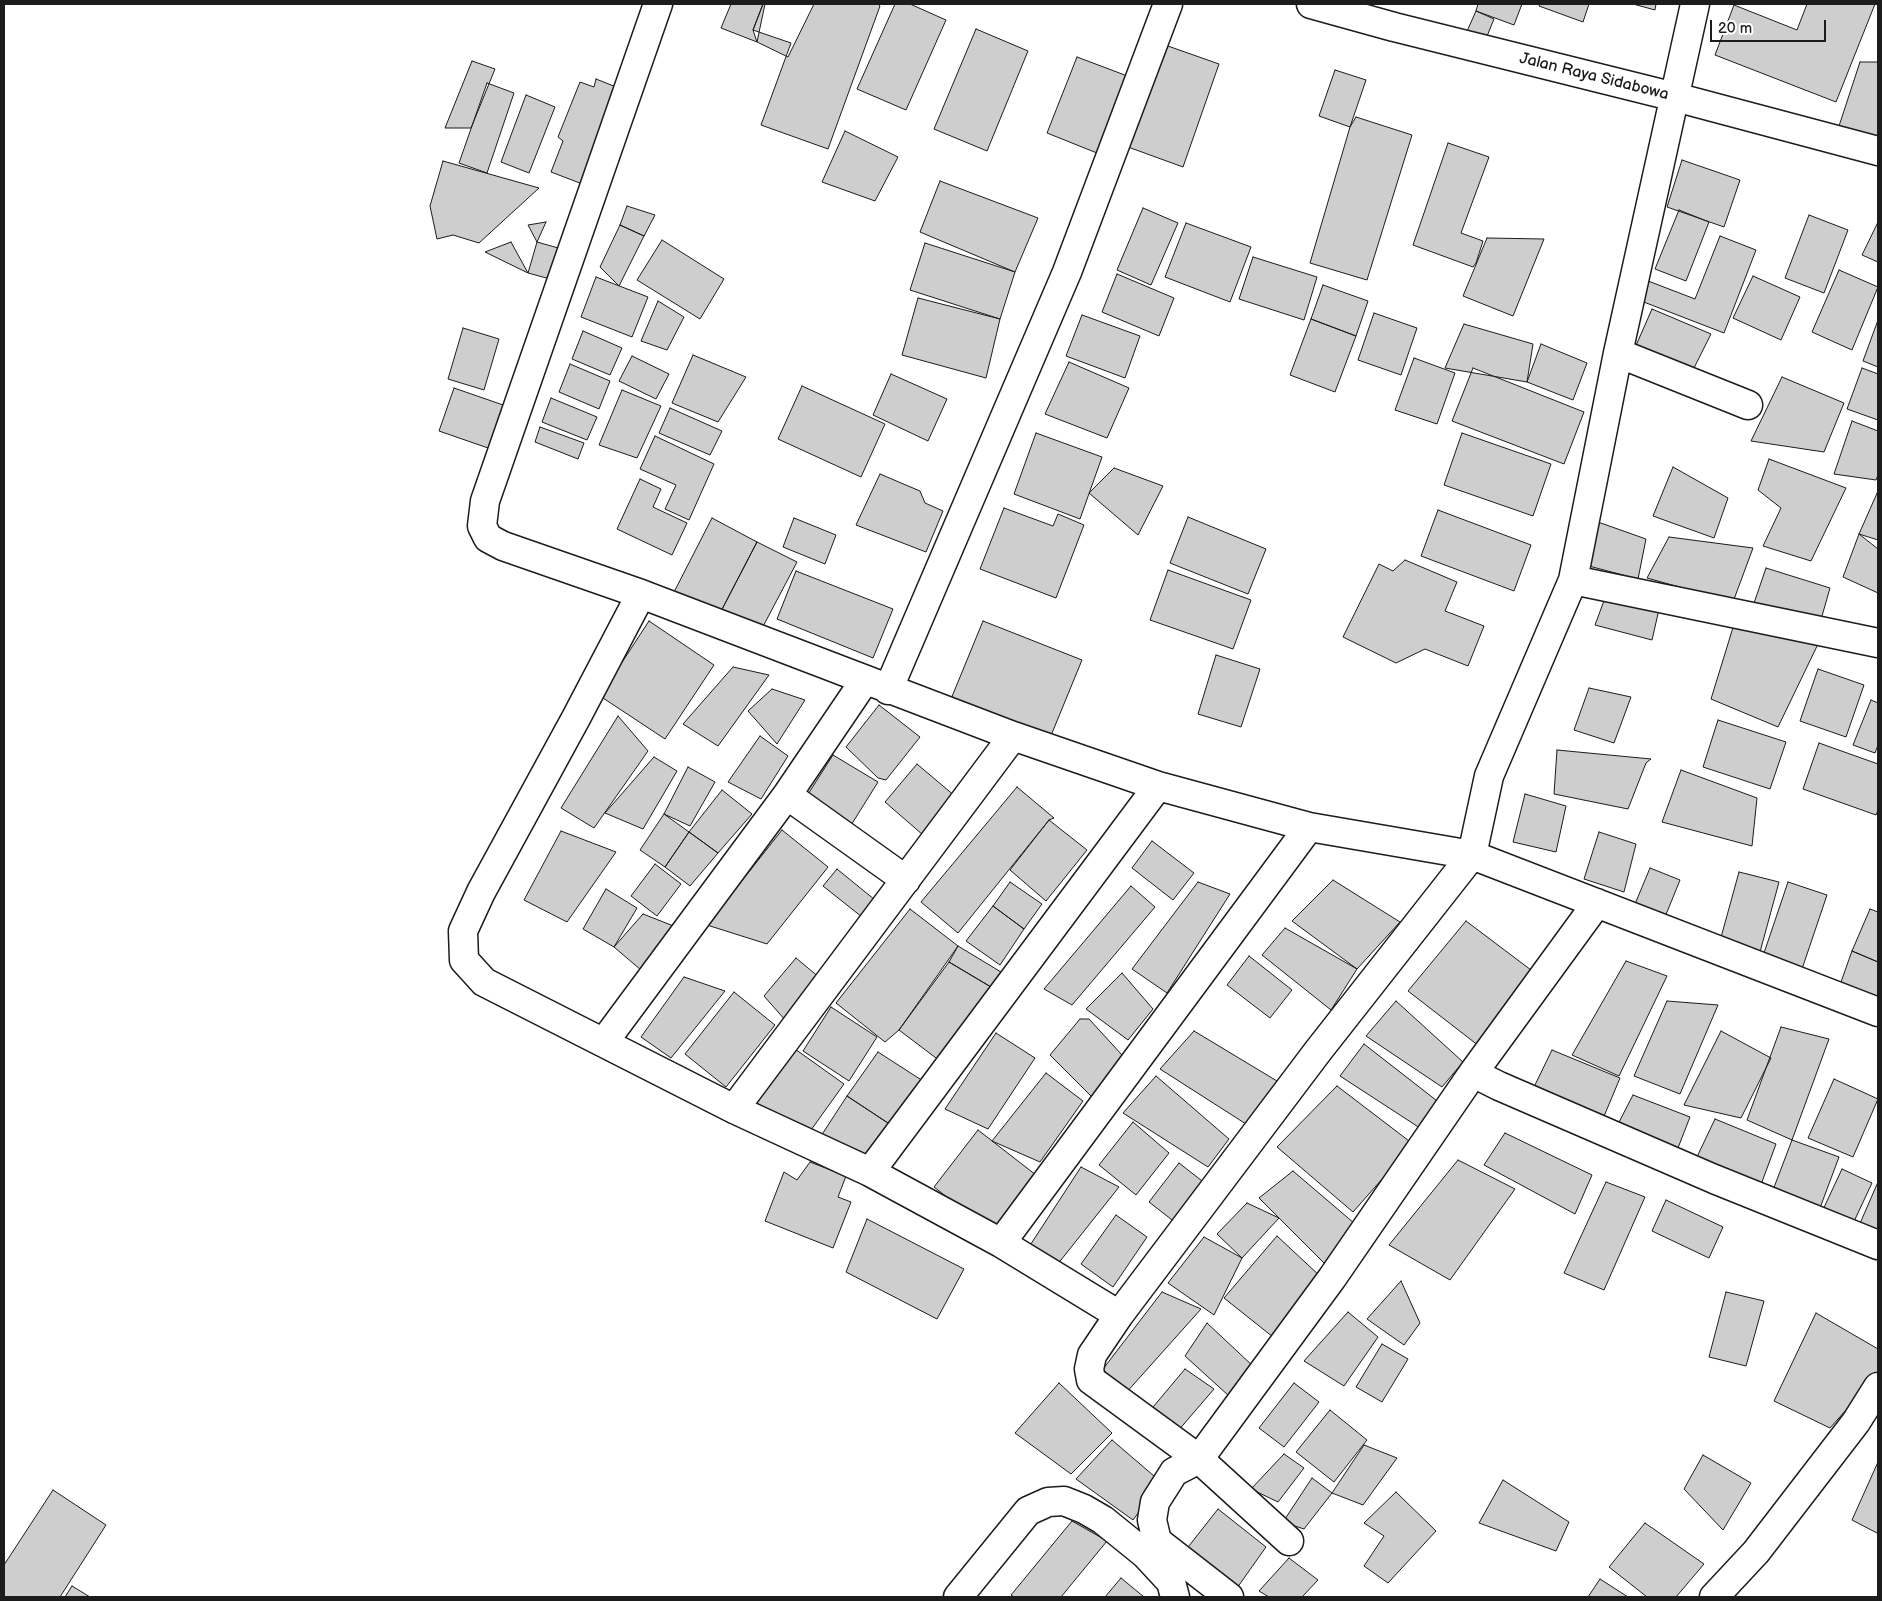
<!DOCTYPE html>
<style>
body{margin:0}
#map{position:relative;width:1882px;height:1601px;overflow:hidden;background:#fff;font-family:"Balsamiq Sans",sans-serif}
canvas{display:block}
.frame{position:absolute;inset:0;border:5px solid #1c1c1c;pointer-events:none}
.scale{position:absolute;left:1710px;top:20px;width:116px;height:22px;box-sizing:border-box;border:2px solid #1c1c1c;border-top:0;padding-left:6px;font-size:15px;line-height:18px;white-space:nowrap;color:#1c1c1c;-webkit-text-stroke:4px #fff;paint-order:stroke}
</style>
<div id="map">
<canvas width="1882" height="1601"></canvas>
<div class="frame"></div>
<div class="scale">20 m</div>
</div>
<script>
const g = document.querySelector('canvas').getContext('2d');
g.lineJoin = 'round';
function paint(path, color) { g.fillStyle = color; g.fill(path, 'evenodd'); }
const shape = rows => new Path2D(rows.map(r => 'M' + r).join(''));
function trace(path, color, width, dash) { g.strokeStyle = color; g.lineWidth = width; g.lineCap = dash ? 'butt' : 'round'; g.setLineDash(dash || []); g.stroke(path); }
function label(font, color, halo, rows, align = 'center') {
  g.font = font + ' "Balsamiq Sans",sans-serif'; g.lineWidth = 5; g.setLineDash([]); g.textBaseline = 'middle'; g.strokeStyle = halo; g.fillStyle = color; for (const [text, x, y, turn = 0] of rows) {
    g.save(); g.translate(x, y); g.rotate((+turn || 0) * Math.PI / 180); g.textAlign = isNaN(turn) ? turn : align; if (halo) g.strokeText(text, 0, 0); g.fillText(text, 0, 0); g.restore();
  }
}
const building = shape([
 [731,4,763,4,753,30,757,42,721,28,731,4],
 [763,4,878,4,880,6,828,149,761,125,791,43,753,30,763,4],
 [765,4,814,4,788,57,757,42,765,4],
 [895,4,910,4,946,20,906,110,857,89,895,4],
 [1478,4,1522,4,1514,25,1476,11,1478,4],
 [1540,4,1589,4,1583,22,1539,6,1540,4],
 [1633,4,1656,4,1655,10,1633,4],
 [1807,4,1875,4,1836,102,1715,55,1734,5,1797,30,1807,4],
 [1476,11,1494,19,1483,46,1464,38,1476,11],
 [976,29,1028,51,987,151,934,129,976,29],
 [1165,45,1219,64,1183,167,1128,147,1165,45],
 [1077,57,1138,80,1107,157,1047,133,1077,57],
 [472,61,495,69,471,128,445,128,472,61],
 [1860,62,1878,62,1878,139,1839,126,1860,62],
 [1335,70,1366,80,1350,127,1319,116,1335,70],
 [596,79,621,89,585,185,551,172,563,141,558,137,580,82,594,87,596,79],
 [487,83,514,93,487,173,459,163,487,83],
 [526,95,555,107,529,173,501,162,526,95],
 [1356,117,1412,135,1367,280,1310,263,1350,127,1356,117],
 [845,131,898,157,875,201,822,182,845,131],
 [1448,143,1489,157,1461,233,1483,241,1476,263,1473,267,1413,245,1448,143],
 [1682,160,1740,180,1724,227,1667,207,1682,160],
 [443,161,539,188,479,243,453,235,437,239,430,206,443,161],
 [940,181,1038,218,1015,272,920,232,940,181],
 [627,206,655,215,644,236,620,225,627,206],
 [1143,208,1178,223,1151,285,1117,270,1143,208],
 [1679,210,1709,222,1686,281,1655,269,1679,210],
 [1809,215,1848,230,1824,293,1785,278,1809,215],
 [546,222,537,242,528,225,546,222],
 [1878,222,1878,262,1862,255,1878,222],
 [1186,223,1251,247,1230,302,1165,277,1186,223],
 [620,225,644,236,619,286,600,267,620,225],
 [1720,236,1756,250,1724,333,1636,299,1643,279,1695,299,1720,236],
 [1487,238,1544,239,1513,316,1463,296,1487,238],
 [662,240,724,279,700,319,637,280,662,240],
 [511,242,528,273,485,252,511,242],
 [537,242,569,251,561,282,528,273,537,242],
 [925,243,1015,272,1000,319,910,290,925,243],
 [1253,257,1317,277,1304,320,1239,299,1253,257],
 [1839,270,1878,287,1852,350,1812,332,1839,270],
 [1117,274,1174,298,1159,336,1102,312,1117,274],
 [1753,276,1800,297,1781,340,1733,318,1753,276],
 [596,277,648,297,632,337,581,317,596,277],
 [1323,285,1368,301,1356,336,1311,319,1323,285],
 [918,298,1000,319,986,378,902,355,918,298],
 [658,301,684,317,667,350,641,341,658,301],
 [1652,309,1711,334,1690,376,1634,350,1652,309],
 [1374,313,1417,328,1401,375,1358,360,1374,313],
 [1082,315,1140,336,1125,378,1066,356,1082,315],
 [1311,319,1356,336,1335,392,1290,375,1311,319],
 [1878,320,1878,367,1863,361,1878,320],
 [1464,324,1533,344,1527,382,1445,368,1464,324],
 [463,328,499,339,484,390,448,379,463,328],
 [583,331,622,348,610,375,572,359,583,331],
 [1541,344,1587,363,1573,400,1527,382,1541,344],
 [693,355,746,377,718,422,672,403,693,355],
 [632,356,669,374,656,399,619,381,632,356],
 [1414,358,1455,373,1437,424,1395,410,1414,358],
 [1069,362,1129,388,1107,438,1045,414,1069,362],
 [570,364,610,381,599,409,559,392,570,364],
 [1473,368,1584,412,1564,464,1452,421,1473,368],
 [1862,368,1878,374,1878,420,1847,409,1862,368],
 [891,374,947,399,928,441,873,415,891,374],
 [1782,377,1844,403,1824,452,1751,441,1782,377],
 [802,386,885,424,861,477,778,439,802,386],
 [454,388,506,406,491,449,439,431,454,388],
 [622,390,661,406,637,458,599,445,622,390],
 [551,398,597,417,587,440,542,422,551,398],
 [670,408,722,431,710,455,659,433,670,408],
 [1852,421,1878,431,1878,475,1876,480,1834,474,1852,421],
 [540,427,584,443,578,459,535,442,540,427],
 [1036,433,1102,457,1080,519,1014,494,1036,433],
 [1462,433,1551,464,1533,516,1444,485,1462,433],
 [655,436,714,464,689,520,665,509,676,485,640,469,655,436],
 [1769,459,1846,488,1811,561,1763,546,1781,508,1758,490,1769,459],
 [1673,467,1728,498,1714,538,1653,516,1673,467],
 [1114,468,1163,486,1138,535,1089,493,1114,468],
 [880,474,920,491,925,503,943,511,926,552,856,525,880,474],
 [640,479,661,489,653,507,687,523,672,555,617,529,640,479],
 [1878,491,1878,540,1859,534,1878,491],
 [1004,508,1053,526,1058,514,1084,525,1056,598,980,569,1004,508],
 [1438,510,1531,545,1514,591,1421,556,1438,510],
 [1188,517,1266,549,1248,594,1170,563,1188,517],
 [712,518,757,542,718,617,673,594,712,518],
 [794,518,836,535,825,564,783,547,794,518],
 [1595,521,1646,539,1638,579,1585,565,1595,521],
 [1859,534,1878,549,1878,593,1843,577,1859,534],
 [1669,537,1753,548,1733,602,1647,578,1669,537],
 [757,542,797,562,758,636,718,617,757,542],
 [1405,560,1457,582,1445,611,1484,626,1468,666,1425,649,1396,663,1343,637,1379,564,1393,571,1405,560],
 [1766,568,1830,588,1820,623,1753,606,1766,568],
 [1168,570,1251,600,1233,649,1150,620,1168,570],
 [796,571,893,609,873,658,777,619,796,571],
 [1605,598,1660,605,1652,640,1595,625,1605,598],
 [649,621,714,665,665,739,600,696,649,621],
 [983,621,1082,660,1050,738,951,699,983,621],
 [1735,621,1819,642,1778,727,1711,699,1735,621],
 [1216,655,1260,669,1241,727,1198,714,1216,655],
 [733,667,769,675,718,746,683,724,733,667],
 [1818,669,1864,685,1846,737,1800,721,1818,669],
 [1589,688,1631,697,1614,743,1574,730,1589,688],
 [772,689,805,700,777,744,748,711,772,689],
 [1871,700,1878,703,1878,745,1875,753,1853,745,1871,700],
 [879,705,920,737,886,780,878,778,846,747,879,705],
 [618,716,648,751,594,828,561,808,618,716],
 [1718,720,1786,742,1770,789,1703,767,1718,720],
 [760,736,788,756,761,799,728,782,760,736],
 [1819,743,1878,764,1878,810,1876,815,1803,789,1819,743],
 [1557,750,1651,759,1646,763,1628,809,1554,794,1557,750],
 [833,755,878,782,848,830,803,802,833,755],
 [654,757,677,771,643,829,605,813,654,757],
 [917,764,956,797,923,835,885,802,917,764],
 [688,767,715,782,690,826,664,814,688,767],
 [1681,770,1757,798,1752,846,1662,822,1681,770],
 [1017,787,1054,818,1049,820,958,933,921,902,1017,787],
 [722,790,752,814,718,853,689,832,722,790],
 [1525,794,1566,806,1556,852,1513,842,1525,794],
 [664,814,689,832,665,867,640,850,664,814],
 [1049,820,1087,850,1046,901,1010,870,1049,820],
 [782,830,828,867,767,944,707,925,782,830],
 [561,831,616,852,567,922,524,900,561,831],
 [689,832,718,853,690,886,665,867,689,832],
 [1599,832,1636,844,1624,892,1584,879,1599,832],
 [1152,841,1194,873,1173,900,1132,868,1152,841],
 [655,864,681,884,657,916,631,896,655,864],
 [1650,868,1680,880,1665,917,1635,904,1650,868],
 [837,869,875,900,862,917,823,886,837,869],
 [1739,872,1779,882,1760,952,1720,941,1739,872],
 [1333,880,1400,922,1357,969,1292,921,1333,880],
 [1010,882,1042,904,1024,929,993,906,1010,882],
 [1198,882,1230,894,1167,993,1132,969,1198,882],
 [1788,882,1827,895,1802,969,1763,956,1788,882],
 [1131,886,1155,907,1072,1005,1044,989,1131,886],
 [606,889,637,908,614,947,583,929,606,889],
 [993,906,1024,929,1000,965,966,941,993,906],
 [910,909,958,946,899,1030,885,1042,836,1003,910,909],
 [1870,909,1878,912,1878,962,1852,951,1870,909],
 [643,914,676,927,641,970,614,947,643,914],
 [1466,921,1535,973,1479,1046,1408,991,1466,921],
 [1285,928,1357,969,1331,1010,1262,955,1285,928],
 [958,946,1001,972,991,987,949,962,958,946],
 [1852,951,1878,962,1878,998,1841,982,1852,951],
 [1249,956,1292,990,1270,1018,1227,985,1249,956],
 [796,958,820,978,786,1021,764,996,796,958],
 [1626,961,1667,976,1619,1076,1572,1055,1626,961],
 [949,962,991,987,940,1061,899,1030,949,962],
 [1122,973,1153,1009,1128,1040,1086,1009,1122,973],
 [684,977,725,991,671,1058,641,1037,684,977],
 [734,992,775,1025,726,1087,685,1054,734,992],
 [1396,1001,1463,1062,1442,1087,1366,1036,1396,1001],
 [1667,1001,1718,1005,1680,1094,1634,1076,1667,1001],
 [831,1007,877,1037,849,1081,803,1051,831,1007],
 [1080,1019,1089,1019,1122,1055,1094,1099,1050,1055,1080,1019],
 [1781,1027,1829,1039,1792,1140,1747,1120,1781,1027],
 [1194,1031,1277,1081,1246,1124,1160,1069,1194,1031],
 [1721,1031,1771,1058,1741,1118,1684,1105,1721,1031],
 [996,1033,1035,1058,988,1129,945,1109,996,1033],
 [1364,1044,1441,1104,1423,1130,1340,1076,1364,1044],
 [795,1049,844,1084,806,1137,757,1103,795,1049],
 [1552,1050,1620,1078,1602,1121,1533,1089,1552,1050],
 [878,1052,923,1081,894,1127,847,1096,878,1052],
 [1046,1073,1083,1101,1040,1162,992,1141,1046,1073],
 [1156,1076,1229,1139,1208,1167,1123,1113,1156,1076],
 [1834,1079,1878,1099,1853,1157,1808,1138,1834,1079],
 [1337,1086,1413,1144,1353,1212,1277,1147,1337,1086],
 [1633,1095,1690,1117,1676,1153,1616,1128,1633,1095],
 [847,1096,894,1127,867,1166,821,1136,847,1096],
 [1715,1119,1776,1144,1759,1190,1696,1159,1715,1119],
 [1133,1122,1169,1153,1136,1195,1099,1165,1133,1122],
 [978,1130,1036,1175,992,1232,934,1187,978,1130],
 [1505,1133,1592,1175,1575,1214,1484,1165,1505,1133],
 [1792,1140,1839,1157,1817,1216,1770,1198,1792,1140],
 [1458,1160,1515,1189,1450,1280,1389,1245,1458,1160],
 [810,1162,846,1176,838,1197,851,1202,833,1248,765,1221,784,1172,797,1180,810,1162],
 [1179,1163,1206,1184,1176,1223,1149,1202,1179,1163],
 [1081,1167,1119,1187,1057,1265,1027,1250,1081,1167],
 [1842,1169,1872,1183,1850,1230,1820,1216,1842,1169],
 [1293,1171,1361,1229,1324,1263,1259,1198,1293,1171],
 [1606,1182,1645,1197,1604,1290,1564,1273,1606,1182],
 [1878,1182,1878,1237,1858,1228,1878,1182],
 [1666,1200,1723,1227,1709,1258,1652,1231,1666,1200],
 [1247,1203,1279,1218,1242,1258,1217,1234,1247,1203],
 [1116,1215,1147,1237,1113,1287,1081,1264,1116,1215],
 [867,1219,964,1269,937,1319,846,1272,867,1219],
 [1277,1236,1321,1277,1273,1337,1224,1298,1277,1236],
 [1204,1237,1242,1258,1214,1315,1168,1283,1204,1237],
 [1401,1281,1420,1323,1404,1345,1367,1319,1401,1281],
 [1162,1292,1201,1309,1125,1394,1103,1369,1162,1292],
 [1726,1292,1764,1301,1746,1366,1709,1357,1726,1292],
 [1348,1312,1378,1337,1344,1386,1304,1361,1348,1312],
 [1816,1313,1878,1349,1878,1374,1830,1428,1774,1401,1816,1313],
 [1207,1323,1254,1367,1229,1396,1185,1356,1207,1323],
 [1382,1344,1408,1359,1382,1402,1356,1387,1382,1344],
 [1185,1369,1214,1389,1177,1432,1148,1413,1185,1369],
 [1059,1383,1112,1433,1071,1474,1015,1433,1059,1383],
 [1294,1383,1319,1402,1284,1447,1259,1428,1294,1383],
 [1330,1410,1367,1440,1334,1482,1296,1452,1330,1410],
 [1112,1440,1161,1482,1133,1520,1076,1479,1112,1440],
 [1364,1445,1397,1458,1363,1505,1332,1493,1364,1445],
 [1284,1454,1304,1468,1278,1502,1251,1489,1284,1454],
 [1703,1455,1751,1483,1723,1530,1684,1489,1703,1455],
 [1878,1462,1878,1530,1877,1533,1852,1520,1878,1462],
 [1312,1478,1332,1493,1304,1529,1283,1522,1312,1478],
 [1503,1480,1569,1522,1556,1551,1479,1523,1503,1480],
 [53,1490,106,1525,60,1597,4,1597,4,1565,53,1490],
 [1396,1492,1436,1531,1388,1583,1364,1566,1384,1536,1364,1523,1396,1492],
 [1218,1509,1266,1547,1237,1588,1185,1551,1218,1509],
 [1072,1521,1107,1541,1061,1597,1014,1597,1011,1595,1072,1521],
 [1645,1523,1704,1564,1676,1597,1647,1597,1609,1567,1645,1523],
 [1289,1558,1318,1580,1302,1597,1269,1597,1259,1591,1289,1558],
 [1121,1578,1144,1597,1105,1597,1121,1578],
 [1600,1579,1628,1597,1588,1597,1600,1579],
 [72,1586,90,1597,65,1597,72,1586]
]);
paint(building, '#cecece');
trace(building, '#1c1c1c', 1);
const minor = shape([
 [658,4,485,501,482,526,488,538,503,546,641,594,1013,736,1158,786,1309,827,1472,855,1878,1012],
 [1618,353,1748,405],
 [1573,580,1878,643],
 [641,594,576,718,481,892,463,931,464,960,484,982,734,1109,870,1172,1001,1243,1119,1315],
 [888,690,1067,272,1168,4],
 [787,795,906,880],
 [604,1042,787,795,865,680],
 [1473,1073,1597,903],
 [734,1109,1013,736],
 [870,1172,1158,786],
 [1001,1243,1309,827],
 [1157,1541,1229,1597],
 [1289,1541,1199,1459,1332,1278,1473,1073,1499,1086,1714,1179,1878,1245],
 [958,1597,1028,1511,1048,1502,1064,1501,1084,1509,1103,1520,1145,1554],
 [1175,1597,1171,1582,1145,1554,1157,1541,1152,1520,1155,1502,1174,1472,1199,1459,1091,1380,1089,1369,1092,1355,1119,1315,1318,1051,1472,855,1489,776,1573,580,1618,353,1695,4],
 [1714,1597,1756,1552,1856,1422,1878,1387]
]);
const trunk = shape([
 [1311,4,1394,27,1675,97,1878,151]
]);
trace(minor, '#1c1c1c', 31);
trace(trunk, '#1c1c1c', 31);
trace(minor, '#fff', 28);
trace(trunk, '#fff', 28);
label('16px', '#1c1c1c', '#fff', [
 ["Jalan Raya Sidabowa",1594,77,14]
]);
</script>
